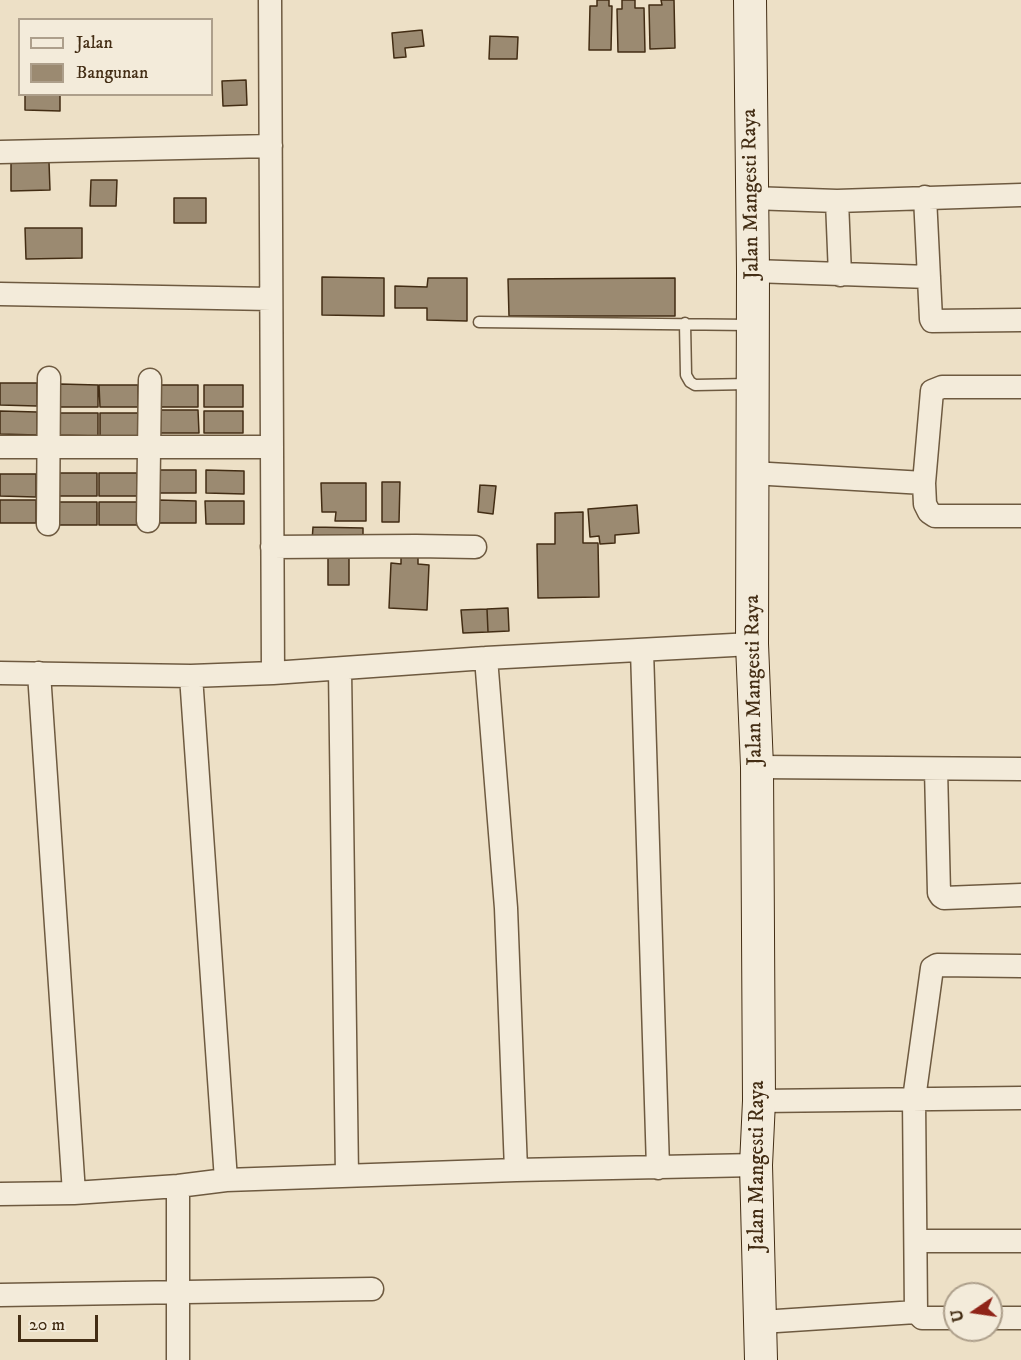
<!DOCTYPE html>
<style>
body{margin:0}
#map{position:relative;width:1021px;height:1360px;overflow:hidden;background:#ede0c6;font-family:"IM FELL DW Pica",serif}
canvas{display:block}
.legend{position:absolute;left:18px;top:18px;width:195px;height:78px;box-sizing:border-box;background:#f3ebda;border:2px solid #ad9f8b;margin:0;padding:8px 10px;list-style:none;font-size:18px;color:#432d14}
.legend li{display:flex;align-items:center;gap:12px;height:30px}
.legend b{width:30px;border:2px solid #ad9f8b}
.north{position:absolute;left:943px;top:1282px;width:60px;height:60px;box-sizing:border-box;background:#f3ebda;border:2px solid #ad9f8b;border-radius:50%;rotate:257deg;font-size:16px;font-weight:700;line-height:24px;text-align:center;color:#432d14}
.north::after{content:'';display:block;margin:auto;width:21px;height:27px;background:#8f2418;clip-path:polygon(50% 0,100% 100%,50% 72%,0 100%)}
.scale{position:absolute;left:18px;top:1315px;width:80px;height:27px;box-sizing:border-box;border:3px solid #432d14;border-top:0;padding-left:8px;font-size:18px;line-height:21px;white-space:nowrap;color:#432d14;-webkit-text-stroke:4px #f3ebda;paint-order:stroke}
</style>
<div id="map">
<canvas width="1021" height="1360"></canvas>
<ul class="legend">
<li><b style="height:8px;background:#f3ebda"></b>Jalan</li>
<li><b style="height:16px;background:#9b8a71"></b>Bangunan</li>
</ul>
<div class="north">U</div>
<div class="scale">20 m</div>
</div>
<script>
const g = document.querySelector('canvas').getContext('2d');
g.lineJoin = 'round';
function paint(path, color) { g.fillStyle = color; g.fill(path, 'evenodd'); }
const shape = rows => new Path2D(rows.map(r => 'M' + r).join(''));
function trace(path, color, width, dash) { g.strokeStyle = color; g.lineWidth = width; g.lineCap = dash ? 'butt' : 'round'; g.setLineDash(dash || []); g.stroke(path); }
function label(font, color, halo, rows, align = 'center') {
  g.font = font + ' "IM FELL DW Pica",serif'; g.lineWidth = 4.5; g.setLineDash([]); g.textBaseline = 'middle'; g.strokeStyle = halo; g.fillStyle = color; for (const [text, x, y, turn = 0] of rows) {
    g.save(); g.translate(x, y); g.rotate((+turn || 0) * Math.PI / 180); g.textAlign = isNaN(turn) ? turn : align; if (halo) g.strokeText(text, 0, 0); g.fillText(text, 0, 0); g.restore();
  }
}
const building = shape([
 [597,0,609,0,609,6,612,6,611,50,589,50,590,6,597,6,597,0],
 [622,0,635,0,635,8,644,8,645,52,618,52,617,9,622,9,622,0],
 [661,0,674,0,675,48,650,49,649,5,662,5,661,0],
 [422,30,424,46,405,48,406,57,394,58,392,33,422,30],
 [490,36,518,37,517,59,489,59,490,36],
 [246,80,247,105,223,106,222,81,246,80],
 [25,94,60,94,60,111,25,110,25,94],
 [49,162,50,190,11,191,11,163,49,162],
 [91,180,117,180,116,206,90,206,91,180],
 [174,198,206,198,206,223,174,223,174,198],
 [25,228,82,228,82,258,26,259,25,228],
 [322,277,384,278,384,316,322,315,322,277],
 [428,278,467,278,467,321,427,320,427,308,395,308,395,286,427,287,428,278],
 [675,278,675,316,509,316,508,279,675,278],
 [0,383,37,383,37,406,0,405,0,383],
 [60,384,98,385,98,407,60,407,60,384],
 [99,385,138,385,138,407,100,407,99,385],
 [160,385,198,385,198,407,159,407,160,385],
 [204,385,243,385,243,407,204,407,204,385],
 [160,410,198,410,199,433,160,433,160,410],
 [0,411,37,412,37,435,0,434,0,411],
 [204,411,243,411,243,433,204,433,204,411],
 [60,413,98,413,98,436,60,435,60,413],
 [100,413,138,413,138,436,100,436,100,413],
 [158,470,196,470,196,493,158,493,158,470],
 [206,470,244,471,244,494,206,493,206,470],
 [59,473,97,473,97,496,59,496,59,473],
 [99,473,137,473,138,496,99,496,99,473],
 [0,474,36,474,36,497,0,496,0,474],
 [382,482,400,482,399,522,382,522,382,482],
 [321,483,366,483,366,521,335,521,336,512,322,512,321,483],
 [480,485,496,486,493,514,478,512,480,485],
 [0,500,36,500,36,523,0,523,0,500],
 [158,500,196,501,196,523,158,523,158,500],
 [205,501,244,501,244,524,206,524,205,501],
 [59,502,97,502,97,525,59,525,59,502],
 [99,502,138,502,138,525,99,525,99,502],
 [637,505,639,533,615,535,615,543,600,544,599,536,590,537,588,509,637,505],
 [583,512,583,543,598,543,599,597,538,598,537,544,555,544,555,513,583,512],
 [313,527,363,528,363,542,312,541,313,527],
 [328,556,349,556,349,585,328,585,328,556],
 [401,556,418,557,418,564,429,565,427,610,389,608,391,563,401,564,401,556],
 [508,608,509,631,488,632,487,609,508,608],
 [487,609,488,632,463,633,461,610,487,609]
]);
paint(building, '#9b8a71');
trace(building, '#432d14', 1.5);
const lane = shape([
 [479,322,750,325],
 [685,323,686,375,690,382,695,385,749,384]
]);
const street = shape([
 [270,0,273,673],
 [0,152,271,146],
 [925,197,931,319,932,321,1021,320],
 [751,198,837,201,1021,195],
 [837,201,840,275],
 [753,271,929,277],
 [0,294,271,299],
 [1021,387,942,387,932,391,924,483,925,504,929,512,935,516,1021,516],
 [0,447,272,447],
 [752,473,924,483],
 [148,521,150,380],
 [48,524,49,378],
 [272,547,416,546,475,547],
 [642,650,658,1168],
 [486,658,506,908,516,1170],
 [340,669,347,1176],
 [0,673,191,676,273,673,486,658,752,644],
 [39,673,74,1193],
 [191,676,226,1180],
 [757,767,1021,769],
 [936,769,939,893,941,896,944,898,1021,895],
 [759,1101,1021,1098],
 [0,1194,74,1193,178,1186,226,1180,516,1170,756,1165],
 [916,1241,1021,1241],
 [0,1295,372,1289],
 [955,1318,922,1318,916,1312,914,1099,932,968,937,965,1021,966],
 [991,1318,1021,1318],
 [761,1322,916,1312],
 [178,1360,178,1186]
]);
const secondary = shape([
 [750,0,753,271,752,644,757,767,759,1101,756,1165,761,1360]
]);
trace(lane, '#6e5a40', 13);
trace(street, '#6e5a40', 25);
trace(secondary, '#432d14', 34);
trace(lane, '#f3ebda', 10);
trace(street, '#f3ebda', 22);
trace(secondary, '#f3ebda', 32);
label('21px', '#432d14', '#f3ebda', [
 ["Jalan Mangesti Raya",752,194,-91],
 ["Jalan Mangesti Raya",755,680,-91],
 ["Jalan Mangesti Raya",759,1166,-90]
]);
</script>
